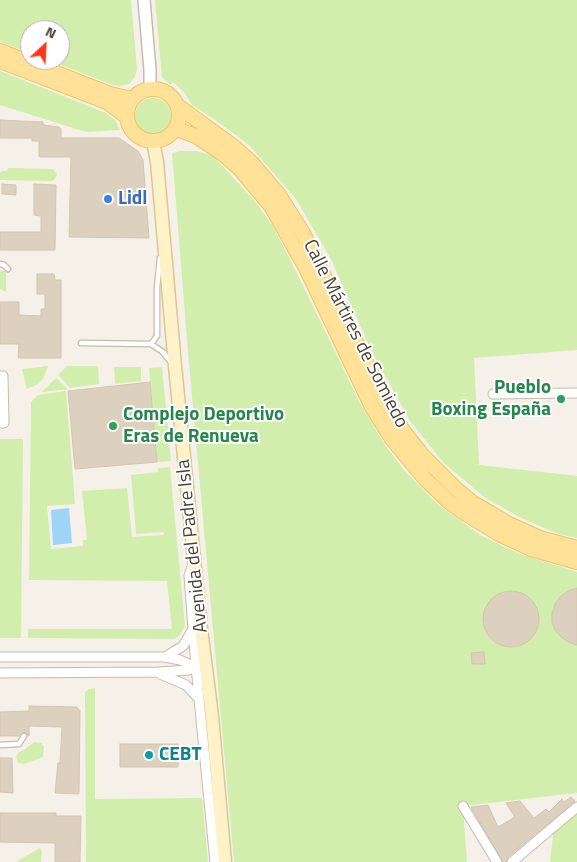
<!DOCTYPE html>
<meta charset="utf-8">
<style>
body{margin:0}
#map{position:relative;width:577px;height:862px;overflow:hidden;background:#f6f1e8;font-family:"Titillium Web",sans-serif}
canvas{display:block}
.north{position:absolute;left:20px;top:20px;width:50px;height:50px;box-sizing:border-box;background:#fff;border:1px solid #b7b3ae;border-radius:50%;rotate:25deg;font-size:14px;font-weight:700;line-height:20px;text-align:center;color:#4a4235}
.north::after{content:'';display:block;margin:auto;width:18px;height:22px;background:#ff3716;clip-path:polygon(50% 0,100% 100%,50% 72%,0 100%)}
</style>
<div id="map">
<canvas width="577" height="862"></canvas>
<div class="north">N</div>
</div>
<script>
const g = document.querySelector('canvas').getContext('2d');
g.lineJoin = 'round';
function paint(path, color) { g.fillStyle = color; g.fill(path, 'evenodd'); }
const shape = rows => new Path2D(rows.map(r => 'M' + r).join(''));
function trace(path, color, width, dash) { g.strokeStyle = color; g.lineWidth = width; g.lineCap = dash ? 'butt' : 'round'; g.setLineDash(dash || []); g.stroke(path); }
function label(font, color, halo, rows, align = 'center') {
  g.font = font + ' "Titillium Web",sans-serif'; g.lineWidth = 4; g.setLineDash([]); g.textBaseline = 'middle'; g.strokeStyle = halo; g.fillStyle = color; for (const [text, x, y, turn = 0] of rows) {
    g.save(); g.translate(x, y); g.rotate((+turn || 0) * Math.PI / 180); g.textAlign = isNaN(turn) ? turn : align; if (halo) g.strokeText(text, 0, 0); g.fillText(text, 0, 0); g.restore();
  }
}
paint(shape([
 [0,0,131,0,137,69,135,77,129,84,120,86,113,85,48,60,60,60,60,30,30,30,30,53,0,42],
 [155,0,577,0,577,350,474,358,479,465,577,476,577,538,558,534,519,517,484,497,443,462,410,421,370,348,331,259,296,199,249,145,214,119,192,105,184,92,173,82,170,85,162,77],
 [0,71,106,113,115,120,120,130,86,132,0,105],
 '135 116a18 18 0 1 1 36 0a18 18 0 1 1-36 0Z',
 [180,151,197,151,213,156,254,200,272,225,289,257,361,405,385,445,404,470,436,503,480,535,520,554,577,572,577,793,463,806,467,862,234,862,188,352,172,153],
 [8,168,53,169,57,174,55,179,52,181,0,180,0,173,1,171,7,171],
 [0,271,6,271,6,292,0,289],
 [48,366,43,379,36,385,27,389,22,369],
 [67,366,98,366,99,384,70,388,58,375],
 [114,367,141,367,141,381,115,384],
 [162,367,171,461,157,462,149,368],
 [56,378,68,389,42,392],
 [66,391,75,504,47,506,51,549,83,546,83,540,87,540,82,491,127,488,132,537,164,535,163,532,136,534,131,475,158,472,158,468,170,467,185,626,179,636,174,639,28,638,28,629,172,629,167,581,29,580,31,402,38,395],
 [0,439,23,439,21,638,0,638],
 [95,688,95,799,202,798,208,862,86,862,85,692,89,689],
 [34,742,41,743,44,746,43,757,24,764,18,763,16,756,19,752,24,750],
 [577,807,577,862,550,862,554,827],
 [40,848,42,852,41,862,16,862]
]), '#d1eeac');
paint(shape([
 [69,508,72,543,53,545,51,510]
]), '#9ed4f8');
const building = shape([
 [0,120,43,122,43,125,59,127,61,129,61,138,119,138,138,151,143,160,149,238,69,237,71,157,41,157,39,156,39,141,32,141,32,138,0,138,0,120],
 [2,184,16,185,16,195,2,194,2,184],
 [34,184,56,185,55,250,0,250,0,232,41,232,41,216,34,215,34,184],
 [37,274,54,274,55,280,61,280,61,358,18,358,19,344,0,344,0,302,19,302,19,315,41,316,41,309,45,309,45,294,37,294,37,274],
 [150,382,157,462,75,469,68,391,150,382],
 [577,588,577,645,568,642,561,637,555,630,552,622,552,613,555,604,560,597,568,591,577,588],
 '483 619a28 28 0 1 1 56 0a28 28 0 1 1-56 0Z',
 [484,652,485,664,472,664,471,653,484,652],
 [29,706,77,707,80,711,79,794,55,793,58,763,60,763,62,727,29,726,29,736,24,732,19,736,0,736,0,712,29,711,29,706],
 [120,744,178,744,178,767,120,767,120,744],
 [0,758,12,758,13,793,0,792,0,758],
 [571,797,575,801,508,857,506,862,503,862,471,807,488,805,498,827,515,817,506,803,520,801,534,818,546,809,549,812,562,799,564,802,571,797],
 [0,813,56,813,56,816,81,816,80,862,55,862,55,843,0,842,0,813]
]);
paint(building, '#dcd0bf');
trace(building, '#d4c5ae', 1);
const service = shape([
 [0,264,4,265,8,269],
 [81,343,151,344,163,352,170,361],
 [151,344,157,336,157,288,160,258],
 [0,745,19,744,24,736]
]);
const minor = shape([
 [0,376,3,376,4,423,0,423],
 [493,394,577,393],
 [193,631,199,699],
 [0,657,165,657,180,660,196,667,202,674,203,682],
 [165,657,183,646,193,629,189,576,193,564],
 [0,673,158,672,189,670,198,664],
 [160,674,186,685,199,699,215,862],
 [463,806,497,862],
 [512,862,577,807]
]);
const tertiary = shape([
 [144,0,150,70,150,89]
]);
const secondary = shape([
 [153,141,157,162,175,366,201,629,212,716,225,862]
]);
const primary = shape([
 [0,51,110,94,132,99],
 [0,61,107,102,126,116],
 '127 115a26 26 0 1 1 52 0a26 26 0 1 1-52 0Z',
 [178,106,234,147,251,162,279,195,304,235,383,397,401,428,423,456,454,487,473,503,492,514,507,523,540,538,577,548],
 [176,129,196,136,223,154,240,169,271,206,306,268,372,407,392,439,425,479,448,501,466,514,499,534,531,549,577,562]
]);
trace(service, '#c5bcac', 7);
trace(minor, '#c5bcac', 11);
trace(tertiary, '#c5bcac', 14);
trace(secondary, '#dac793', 15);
trace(primary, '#f1c35b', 16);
trace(service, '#fff', 4.5);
trace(minor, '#fff', 9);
trace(tertiary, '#fff', 11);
trace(secondary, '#fff2c9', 12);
trace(primary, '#ffe198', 14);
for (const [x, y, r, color] of [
 [108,199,5,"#3f7fe0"],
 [561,399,5,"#2e9e5b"],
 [113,426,5,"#2e9e5b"],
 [149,755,5,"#0f9aa8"]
]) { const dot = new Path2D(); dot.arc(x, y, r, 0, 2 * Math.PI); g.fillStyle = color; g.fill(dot); trace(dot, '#fff', 2); }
label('bold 19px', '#366cbe', '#fff', [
 ["Lidl",118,199]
], 'left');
label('19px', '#4a4235', '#fff', [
 ["Calle Mártires de Somiedo",355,334,63],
 ["Avenida del Padre Isla",193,546,-96]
]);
label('bold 19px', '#27864d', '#fff', [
 ["Pueblo",551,388],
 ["Boxing España",551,410],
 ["Complejo Deportivo",123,415,"left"],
 ["Eras de Renueva",123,437,"left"]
], 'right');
label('bold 19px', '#0d838f', '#fff', [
 ["CEBT",159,755]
], 'left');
</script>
